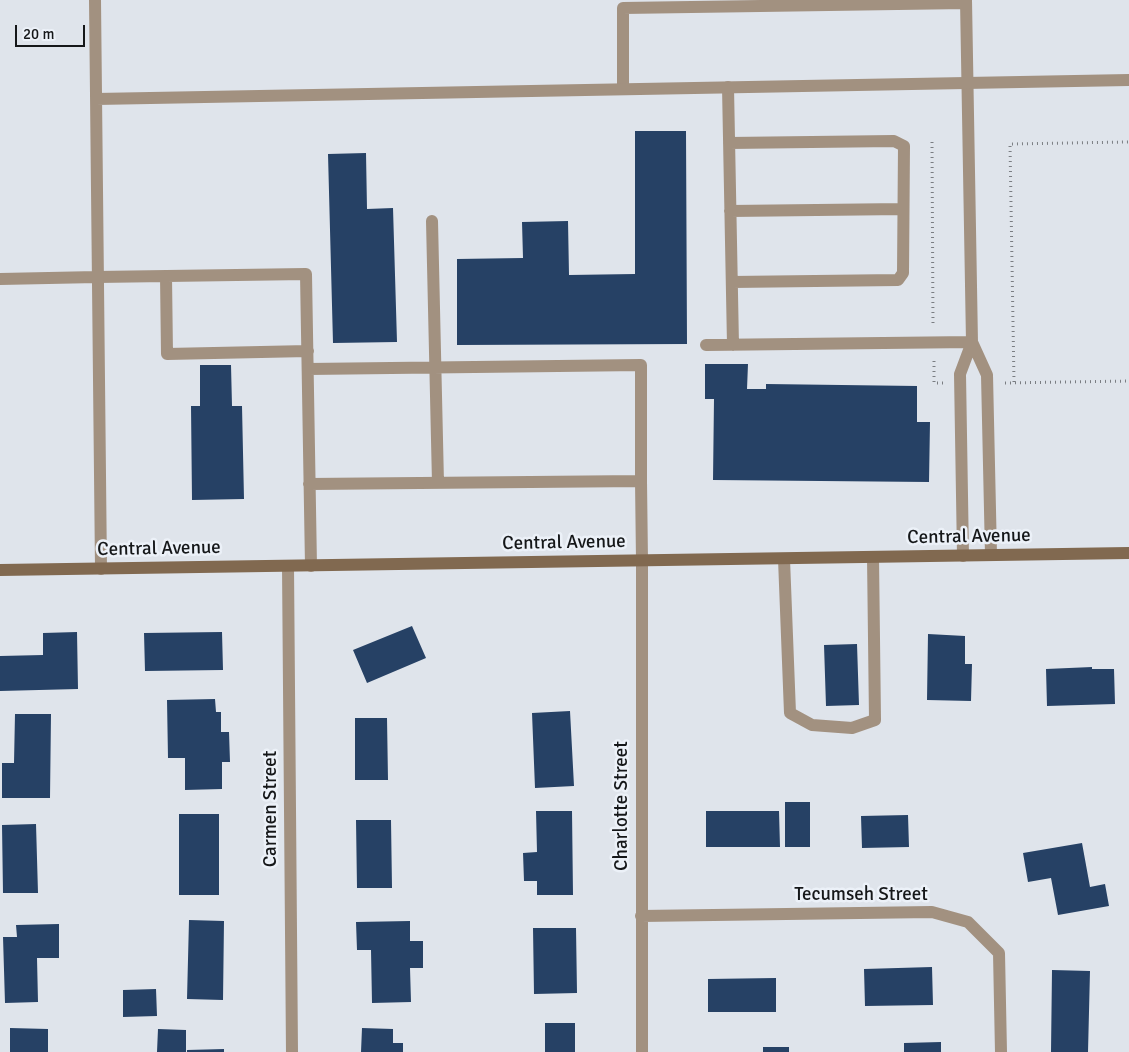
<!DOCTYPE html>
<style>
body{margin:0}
#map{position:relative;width:1129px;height:1052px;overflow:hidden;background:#dfe4eb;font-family:Signika,sans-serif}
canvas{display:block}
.scale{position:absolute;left:15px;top:25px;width:70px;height:22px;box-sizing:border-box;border:2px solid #151719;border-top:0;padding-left:6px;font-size:15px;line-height:18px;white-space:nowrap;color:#151719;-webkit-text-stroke:4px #ecf1f8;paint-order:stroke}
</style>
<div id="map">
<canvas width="1129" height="1052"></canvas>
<div class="scale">20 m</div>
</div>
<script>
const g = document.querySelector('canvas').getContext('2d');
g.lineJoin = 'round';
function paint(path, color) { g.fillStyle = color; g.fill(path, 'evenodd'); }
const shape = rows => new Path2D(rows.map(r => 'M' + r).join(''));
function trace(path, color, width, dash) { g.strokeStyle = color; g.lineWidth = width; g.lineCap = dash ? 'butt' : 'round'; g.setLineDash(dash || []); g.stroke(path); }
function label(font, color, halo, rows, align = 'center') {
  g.font = font + ' Signika,sans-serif'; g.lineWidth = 5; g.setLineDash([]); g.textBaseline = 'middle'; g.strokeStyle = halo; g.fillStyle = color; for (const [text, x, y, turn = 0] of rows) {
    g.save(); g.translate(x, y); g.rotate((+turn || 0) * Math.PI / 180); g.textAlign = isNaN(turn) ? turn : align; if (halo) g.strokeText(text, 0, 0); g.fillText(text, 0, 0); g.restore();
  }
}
paint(shape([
 [635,131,686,131,687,344,457,345,457,259,523,258,522,222,568,221,569,275,635,274],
 [366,153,367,209,393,208,397,342,333,343,328,154],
 [705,364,748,364,747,389,766,389,766,384,917,386,917,422,930,422,929,482,713,480,714,399,705,399],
 [200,365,231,365,232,406,242,406,244,499,192,500,191,406,200,406],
 [412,626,426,658,367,683,353,650],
 [77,632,78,689,0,691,0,656,43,655,43,633],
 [222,632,223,670,145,671,144,633],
 [928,634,965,636,965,664,972,664,971,701,927,700],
 [857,644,859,705,826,706,824,645],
 [1092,667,1092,669,1114,669,1115,704,1047,706,1046,669],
 [215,699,216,712,221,712,221,732,229,732,230,762,222,762,222,789,185,790,185,758,168,758,167,700],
 [570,711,574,786,535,788,532,713],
 [15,714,51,714,50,798,2,798,2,763,14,763],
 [355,718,387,718,388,780,355,780],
 [785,802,810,802,810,847,785,847],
 [536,811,572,811,573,895,537,895,537,881,524,881,523,853,537,852],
 [706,811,779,811,780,847,706,847],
 [179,814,219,814,219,895,179,895],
 [908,815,909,847,862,848,861,816],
 [356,820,391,820,392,888,357,888],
 [36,824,38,893,3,893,2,825],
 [1082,843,1090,887,1105,884,1109,906,1058,915,1051,878,1028,882,1023,853],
 [189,920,224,921,223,1000,187,999],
 [410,921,410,941,423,941,423,968,410,968,411,1002,372,1003,371,950,357,950,356,922],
 [59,924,59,958,37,958,38,1002,5,1003,3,937,17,937,16,925],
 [533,928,576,928,577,993,534,994],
 [932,967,933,1005,865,1006,864,969],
 [1052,970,1090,971,1088,1052,1051,1052],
 [776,978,776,1012,708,1012,708,979],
 [156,989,157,1016,123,1017,123,990],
 [545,1023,575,1023,575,1052,545,1052],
 [10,1028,48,1029,48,1052,10,1052],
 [362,1028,393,1029,393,1043,403,1043,403,1052,361,1052],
 [158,1029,186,1030,186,1052,157,1052],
 [941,1042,941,1052,904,1052,904,1043],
 [763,1047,789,1047,789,1052,763,1052],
 [224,1049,224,1052,187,1052,187,1050]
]), '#264165');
trace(shape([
 [932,142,933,325],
 [934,361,934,383,943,383],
 [1014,382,1010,144,1129,142],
 [1005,383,1129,381]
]), '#7a7d82', 3, [1, 4]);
trace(shape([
 [728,87,733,345],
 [623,89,623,8,966,3],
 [729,143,894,141,904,146,903,273,898,280,732,282],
 [730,211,903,209],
 [432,221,438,483],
 [166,276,167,354,308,351],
 [97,277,306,274,311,566],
 [706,345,972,342,966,0],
 [308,369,641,365,641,481],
 [309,484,641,481,642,561],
 [963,556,960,374,972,342,987,375,991,555],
 [784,559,790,713,812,725,852,728,875,720,873,557]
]), '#a29180', 12);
trace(shape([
 [95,0,101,569],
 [96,99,1129,80],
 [0,279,97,277],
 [642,561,642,1052],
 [288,566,292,1052],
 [641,916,932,912,968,922,999,953,1001,1052]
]), '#a29180', 12);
trace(shape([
 [0,570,1129,553]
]), '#816950', 12);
label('19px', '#151719', '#ecf1f8', [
 ["Central Avenue",969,537,-1],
 ["Central Avenue",564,543,-1],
 ["Central Avenue",159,549,-1],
 ["Charlotte Street",622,806,-90],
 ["Carmen Street",271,809,-90],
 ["Tecumseh Street",861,895]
]);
</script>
